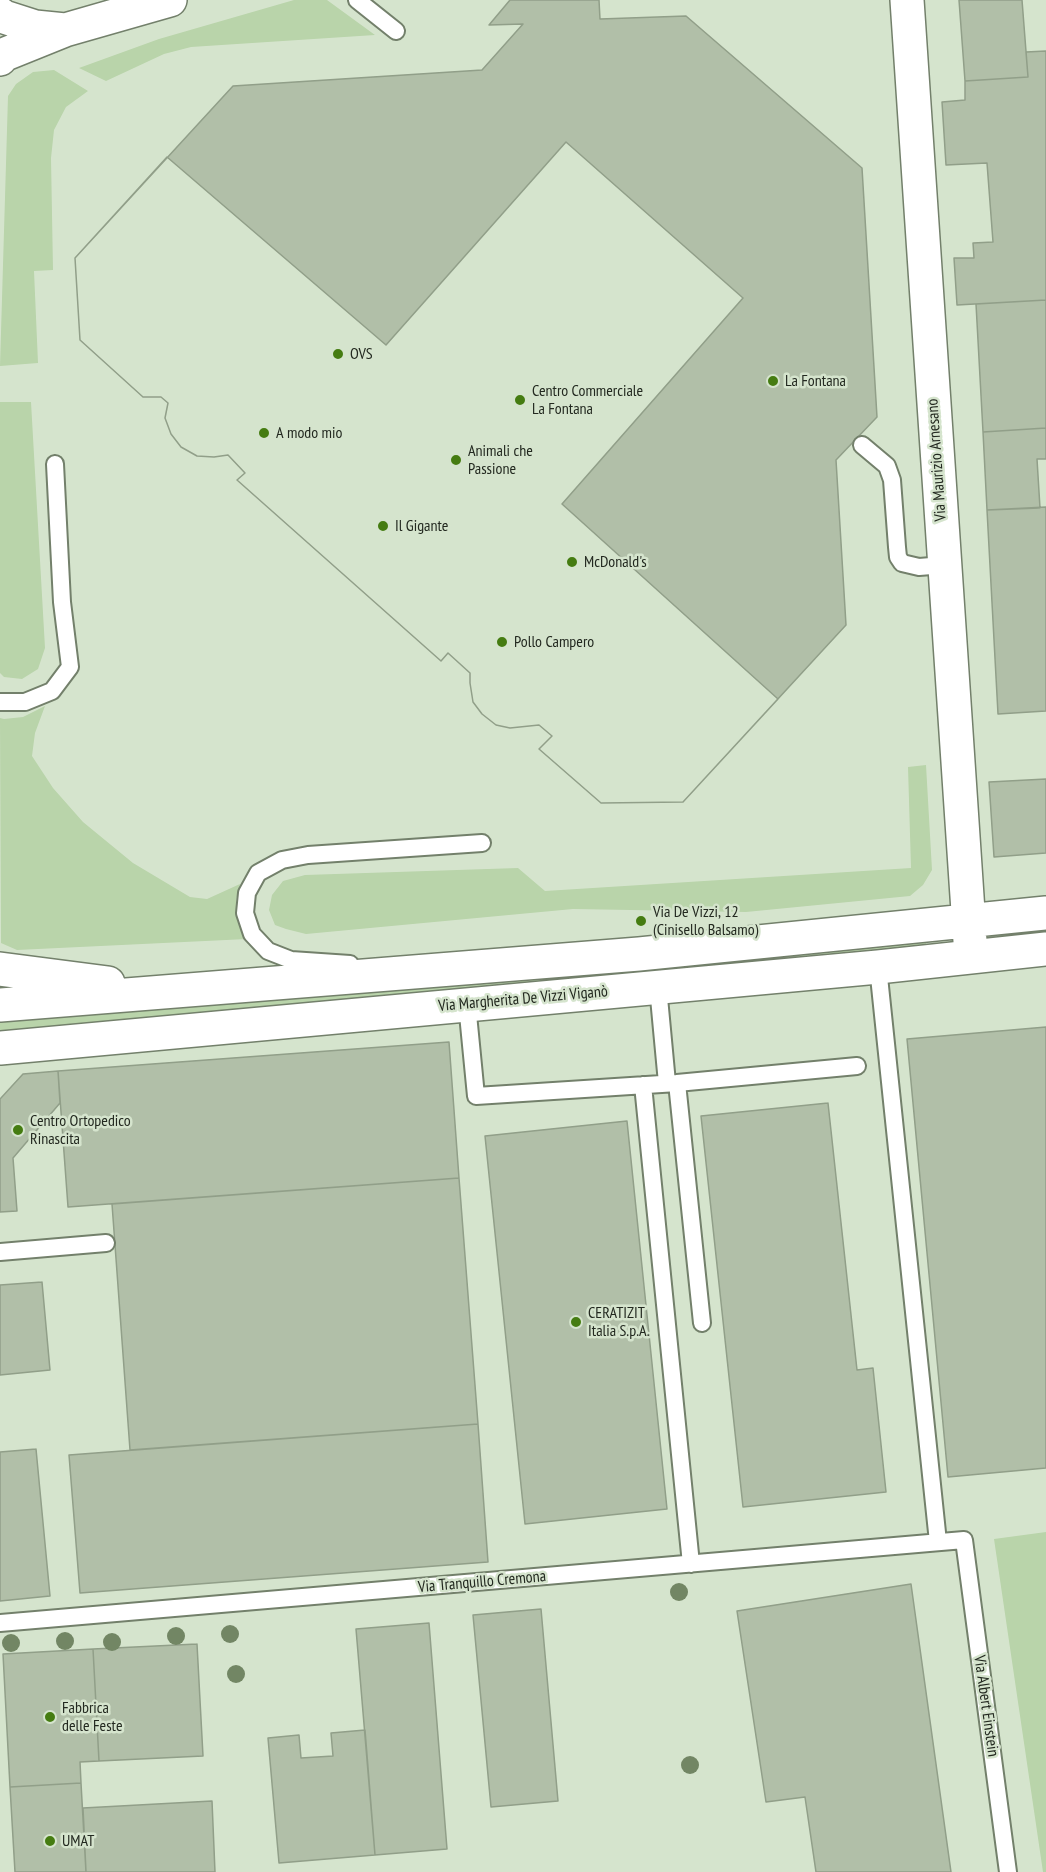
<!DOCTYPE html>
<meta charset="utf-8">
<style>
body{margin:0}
canvas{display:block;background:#d5e4cd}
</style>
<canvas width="1046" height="1872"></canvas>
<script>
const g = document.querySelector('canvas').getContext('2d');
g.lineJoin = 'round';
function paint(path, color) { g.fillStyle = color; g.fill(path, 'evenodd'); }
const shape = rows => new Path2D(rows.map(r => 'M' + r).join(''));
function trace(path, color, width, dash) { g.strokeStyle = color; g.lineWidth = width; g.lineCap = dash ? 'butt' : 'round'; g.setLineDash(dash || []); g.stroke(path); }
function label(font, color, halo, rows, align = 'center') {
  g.font = font + ' "PT Sans Narrow",sans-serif'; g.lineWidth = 5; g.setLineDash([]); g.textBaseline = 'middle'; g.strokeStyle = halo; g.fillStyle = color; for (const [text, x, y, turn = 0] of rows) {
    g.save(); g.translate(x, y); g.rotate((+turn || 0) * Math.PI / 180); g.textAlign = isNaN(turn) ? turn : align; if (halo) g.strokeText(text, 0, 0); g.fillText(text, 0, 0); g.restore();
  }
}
paint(shape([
 [294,0,327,0,375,35,191,47,164,54,106,81,79,68,159,39],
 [54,70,88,91,66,107,54,130,51,158,53,270,34,271,38,363,0,366,8,96,16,84,33,72],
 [0,402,31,402,45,648,38,669,22,679,4,677,0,673],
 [45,706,35,733,32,756,53,788,83,822,133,863,190,897,207,899,240,884,236,900,237,920,247,939,17,950,1,943,0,718,4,719,23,717],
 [926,765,932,870,923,885,910,896,746,912,573,909,306,934,286,929,275,925,269,910,272,895,283,881,305,875,518,868,545,891,911,868,908,767],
 [926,936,926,949,0,1033,0,1020],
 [1046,1532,1046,1872,1043,1872,994,1539]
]), '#b9d4aa');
const building = shape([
 [510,0,599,0,600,19,686,16,862,168,877,417,836,460,846,625,683,802,601,803,539,749,552,736,539,725,510,728,496,725,482,714,473,702,470,683,470,673,448,653,441,661,237,480,245,473,228,455,214,457,197,456,181,447,171,434,165,418,168,403,161,397,143,397,80,340,75,258,233,86,482,70,523,24,489,25,510,0],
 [959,0,1022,0,1028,77,965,81,959,0],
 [1046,51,1046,300,957,305,954,258,974,258,973,243,993,242,987,163,946,165,942,102,965,100,965,81,1028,77,1026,52,1046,51],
 [566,142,743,298,562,504,778,699,683,802,601,803,539,749,552,736,539,725,510,728,496,725,482,714,473,702,470,683,470,673,448,653,441,661,237,480,245,473,228,455,214,457,197,456,181,447,171,434,165,418,168,403,161,397,143,397,80,340,75,258,167,157,386,345,566,142],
 [1046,300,1046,428,983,432,976,304,1046,300],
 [1046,428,1046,459,1037,459,1040,508,987,510,983,432,1046,428],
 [1046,507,1046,711,998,714,987,510,1046,507],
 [1046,779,1046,853,994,857,989,782,1046,779],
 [1046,1027,1046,1468,948,1477,907,1039,1046,1027],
 [449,1042,459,1178,68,1207,58,1071,449,1042],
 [58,1071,60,1103,13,1158,17,1211,0,1212,0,1099,23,1074,58,1071],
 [828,1103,857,1370,873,1368,886,1492,743,1507,701,1116,828,1103],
 [627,1121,667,1509,525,1524,485,1136,627,1121],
 [459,1178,478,1424,130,1450,112,1204,459,1178],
 [42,1282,50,1370,0,1375,0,1285,42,1282],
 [478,1424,488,1562,80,1593,69,1455,478,1424],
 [36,1449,50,1596,0,1601,0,1452,36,1449],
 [911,1584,951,1872,816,1872,805,1797,766,1802,737,1611,911,1584],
 [541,1609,558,1801,491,1807,473,1615,541,1609],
 [429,1623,447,1849,375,1855,356,1629,429,1623],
 [197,1644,203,1756,99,1761,93,1649,197,1644],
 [93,1649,99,1761,80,1762,81,1783,10,1787,3,1654,93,1649],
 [365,1730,375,1855,279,1863,268,1738,299,1735,301,1758,333,1756,331,1733,365,1730],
 [81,1783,86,1872,15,1872,10,1787,81,1783],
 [212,1801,215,1872,86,1872,83,1808,212,1801]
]);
paint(building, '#b1bfa8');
trace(building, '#919f89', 1.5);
const lane = shape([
 [357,0,396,31],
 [862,445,887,466,892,480,897,547,898,557,902,563,919,567,944,565],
 [0,702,25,702,52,691,70,667,62,602,55,464],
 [350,964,291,960,268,951,252,934,245,913,247,893,258,873,282,860,308,855,482,843],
 [878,967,938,1542],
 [658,987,667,1083],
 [467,1004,476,1096,677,1083,857,1066],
 [677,1083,702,1323],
 [643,1085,691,1564],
 [0,1252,106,1243],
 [0,1623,964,1540,1008,1872]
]);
const street = shape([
 [907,0,970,941],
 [0,14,4,17,35,27,65,30],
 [0,59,3,55,65,30,170,0],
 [0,969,108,983],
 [0,1005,639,954,1046,913],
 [0,1048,878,967,1046,949]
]);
trace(lane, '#73806b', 20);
trace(street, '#73806b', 36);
trace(lane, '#fff', 16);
trace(street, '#fff', 33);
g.fillStyle = '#728664';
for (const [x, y] of [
 [679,1592],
 [230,1634],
 [176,1636],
 [65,1641],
 [112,1642],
 [11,1643],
 [236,1674],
 [690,1765]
]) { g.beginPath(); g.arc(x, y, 9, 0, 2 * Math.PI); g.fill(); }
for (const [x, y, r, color] of [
 [338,354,6,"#457c11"],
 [773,381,6,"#457c11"],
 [520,400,6,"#457c11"],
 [264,433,6,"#457c11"],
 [456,460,6,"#457c11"],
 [383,526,6,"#457c11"],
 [572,562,6,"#457c11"],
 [502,642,6,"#457c11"],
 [641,921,6,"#457c11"],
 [18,1130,6,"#457c11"],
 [576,1322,6,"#457c11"],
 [50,1717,6,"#457c11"],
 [50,1841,6,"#457c11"]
]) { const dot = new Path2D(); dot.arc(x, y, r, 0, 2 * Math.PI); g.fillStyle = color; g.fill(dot); trace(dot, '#d5e4cd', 2); }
label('16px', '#232920', '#d5e4cd', [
 ["OVS",350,354],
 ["La Fontana",785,381],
 ["Centro Commerciale",532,391],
 ["La Fontana",532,409],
 ["A modo mio",276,433],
 ["Animali che",468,451],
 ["Passione",468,469],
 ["Il Gigante",395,526],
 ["McDonald's",584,562],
 ["Pollo Campero",514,642],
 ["Via De Vizzi, 12",653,912],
 ["(Cinisello Balsamo)",653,930],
 ["Centro Ortopedico",30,1121],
 ["Rinascita",30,1139],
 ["CERATIZIT",588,1313],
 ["Italia S.p.A.",588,1331],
 ["Fabbrica",62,1708],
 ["delle Feste",62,1726],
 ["UMAT",62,1841]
], 'left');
label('16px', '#232920', '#d5e4cd', [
 ["Via Maurizio Arnesano",937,460,-94],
 ["Via Margherita De Vizzi Viganò",523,999,-5],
 ["Via Tranquillo Cremona",482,1582,-5],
 ["Via Albert Einstein",986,1706,82]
]);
</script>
